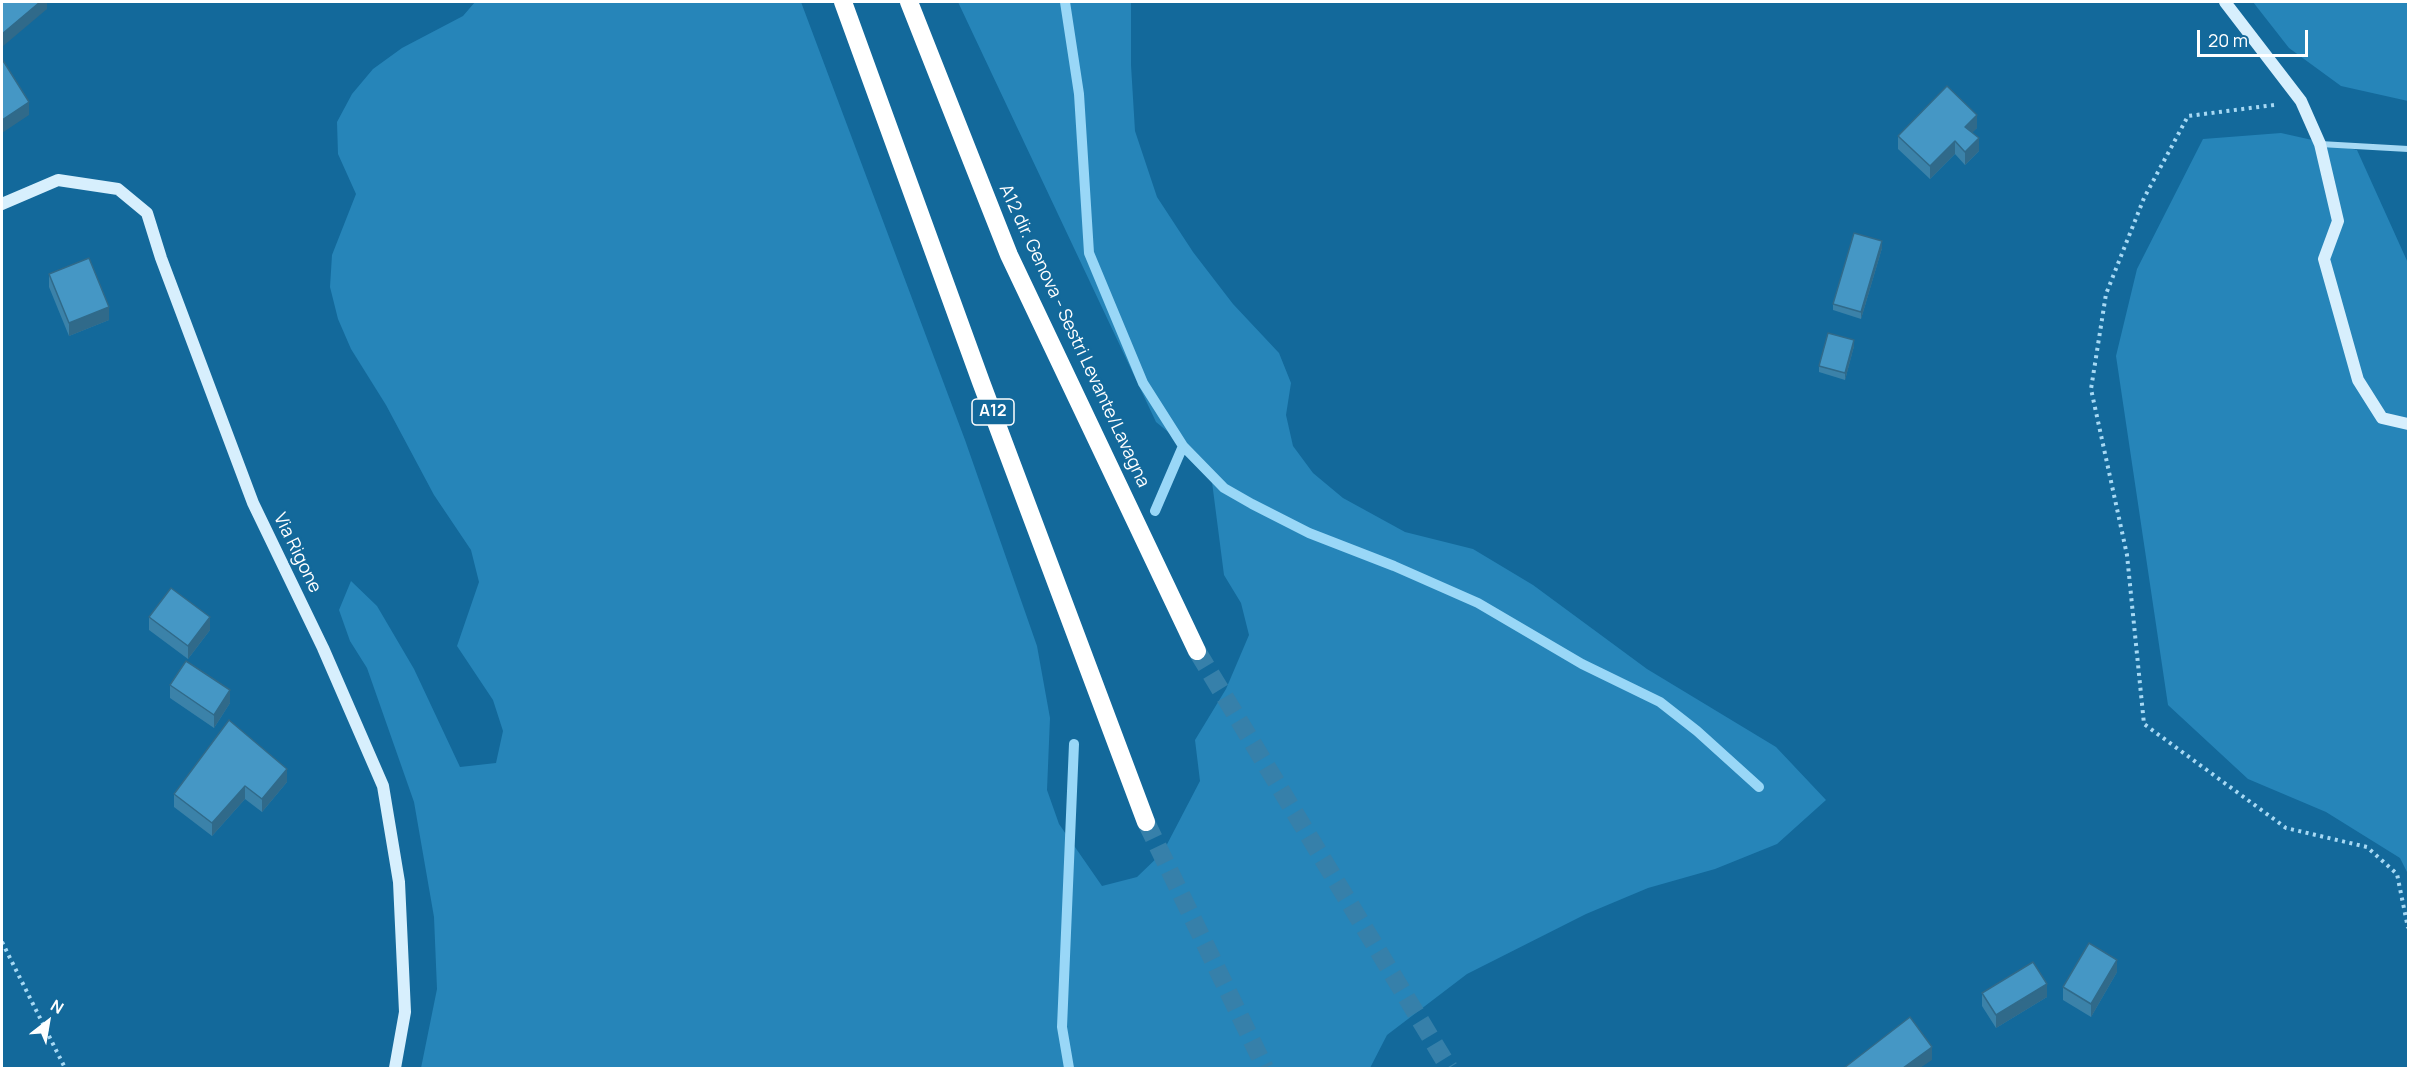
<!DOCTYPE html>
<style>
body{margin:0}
#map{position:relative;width:2410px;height:1070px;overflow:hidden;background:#13699b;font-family:Manrope,sans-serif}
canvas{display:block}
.frame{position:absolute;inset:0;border:3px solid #fff;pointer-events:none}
.north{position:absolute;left:18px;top:992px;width:60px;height:60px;-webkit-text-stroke:4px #13699b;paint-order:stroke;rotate:31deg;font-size:16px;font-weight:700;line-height:24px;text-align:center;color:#fff}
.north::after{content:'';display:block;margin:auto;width:21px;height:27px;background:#fff;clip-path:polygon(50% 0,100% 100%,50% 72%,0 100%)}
.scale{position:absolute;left:2197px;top:30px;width:111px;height:27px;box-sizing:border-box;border:3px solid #fff;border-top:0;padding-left:8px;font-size:18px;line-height:21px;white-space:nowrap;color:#fff;-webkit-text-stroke:4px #13699b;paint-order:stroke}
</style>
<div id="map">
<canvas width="2410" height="1070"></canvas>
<div class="frame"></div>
<div class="north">N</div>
<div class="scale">20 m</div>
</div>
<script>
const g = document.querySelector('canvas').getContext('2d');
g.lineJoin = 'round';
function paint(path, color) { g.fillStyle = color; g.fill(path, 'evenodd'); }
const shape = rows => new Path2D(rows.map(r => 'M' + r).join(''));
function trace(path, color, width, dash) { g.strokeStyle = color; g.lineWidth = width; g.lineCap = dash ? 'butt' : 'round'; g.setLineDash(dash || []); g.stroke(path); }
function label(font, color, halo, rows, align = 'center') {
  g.font = font + ' Manrope,sans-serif'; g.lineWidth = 4.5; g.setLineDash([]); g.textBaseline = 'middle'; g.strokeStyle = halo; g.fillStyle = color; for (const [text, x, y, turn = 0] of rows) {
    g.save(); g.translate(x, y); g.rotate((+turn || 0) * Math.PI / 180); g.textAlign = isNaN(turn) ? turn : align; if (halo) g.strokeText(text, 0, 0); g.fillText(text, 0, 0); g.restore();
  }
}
paint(shape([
 [475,2,801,2,965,440,1037,646,1050,718,1047,790,1059,824,1102,886,1137,877,1163,852,1200,781,1195,740,1226,689,1249,635,1241,603,1224,575,1212,482,1184,445,1156,422,958,2,1131,2,1131,65,1135,131,1157,197,1193,252,1233,304,1279,353,1291,383,1286,415,1293,446,1313,473,1343,498,1405,532,1473,549,1533,585,1647,669,1776,747,1826,800,1777,844,1715,869,1648,888,1586,914,1467,974,1387,1035,1370,1068,421,1068,437,989,434,917,414,802,367,668,350,641,339,610,351,581,377,606,414,669,460,767,496,763,503,731,493,700,457,646,479,582,471,550,434,495,386,405,351,349,338,319,330,287,332,255,356,194,338,154,337,122,352,94,373,69,402,48,463,16],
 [2253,2,2408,2,2408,101,2341,86,2289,48],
 [2281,133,2357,150,2408,263,2408,874,2400,858,2326,812,2248,779,2168,705,2116,356,2137,269,2203,139]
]), '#2685b9');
trace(shape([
 [1065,2,1079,94,1089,253,1143,383,1183,446,1224,488,1252,504,1309,533,1394,566,1478,603,1582,664,1660,702,1697,731,1759,787],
 [1155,511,1183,446],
 [1069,1068,1062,1027,1074,744]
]), '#99d7f7', 10);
trace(shape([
 [1197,651,1449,1068],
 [1146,822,1265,1068]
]), '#3680aa', 18, [18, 9]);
trace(shape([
 [2274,105,2188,116,2144,198,2106,294,2091,389,2127,555,2144,724,2286,828,2367,847,2397,874,2408,928],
 [2,942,65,1068]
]), '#a7d9f4', 4, [3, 4.5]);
trace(shape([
 [2320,144,2408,149]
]), '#a7d9f4', 6);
trace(shape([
 [2225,2,2301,101,2320,144,2338,221,2324,259,2358,380,2382,418,2408,424],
 [2,204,58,180,118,189,147,213,161,258,253,503,323,648,383,786,399,882,405,1012,395,1068]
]), '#d7effd', 12);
trace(shape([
 [843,2,981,382,1146,822],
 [909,2,1009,255,1197,651]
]), '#fff', 18);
paint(shape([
 [1977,128,1972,132,1979,151,1965,165,1955,154,1930,179,1898,149,1898,136],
 [1882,248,1861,319,1833,310,1833,304],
 [49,274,109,320,69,336,49,287],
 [1854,346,1845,380,1819,372,1819,366],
 [149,617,210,630,188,659,149,630],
 [170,685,230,703,214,728,170,698],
 [287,782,262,812,245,799,212,836,174,807,174,794],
 [2117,972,2091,1017,2063,1000,2063,987],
 [1982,993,2047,997,1996,1028,1982,1006]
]), '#3b82a9');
paint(shape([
 [40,2,47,2,47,9,2,47,2,34],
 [29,102,29,115,2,133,2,120],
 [1977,115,1977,128,1965,140,1965,127],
 [1979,138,1979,151,1965,165,1965,152],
 [1955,141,1955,154,1930,179,1930,166],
 [1882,241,1882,248,1861,319,1861,312],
 [109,307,109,320,69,336,69,323],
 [1854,340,1854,346,1845,380,1845,373],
 [210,617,210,630,188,659,188,646],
 [230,690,230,703,214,728,214,715],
 [287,769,287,782,262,812,262,799],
 [245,786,245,799,212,836,212,823],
 [2117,960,2117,972,2091,1017,2091,1004],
 [2047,984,2047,997,1996,1028,1996,1015],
 [1932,1047,1932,1060,1920,1068,1903,1068]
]), '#306a8a');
const building = shape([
 [2,2,40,2,2,34,2,2],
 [2,59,29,102,2,120,2,59],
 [1947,86,1977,115,1965,127,1979,138,1965,152,1955,141,1930,166,1898,136,1947,86],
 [1854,233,1882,241,1861,312,1833,304,1854,233],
 [89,258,109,307,69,323,49,274,89,258],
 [1828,333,1854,340,1845,373,1819,366,1828,333],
 [171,588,210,617,188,646,149,617,171,588],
 [186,661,230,690,214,715,170,685,186,661],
 [229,720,287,769,262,799,245,786,212,823,174,794,229,720],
 [2089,943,2117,960,2091,1004,2063,987,2089,943],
 [2033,962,2047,984,1996,1015,1982,993,2033,962],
 [1910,1017,1932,1047,1903,1068,1844,1068,1910,1017]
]);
paint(building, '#4597c5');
trace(building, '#306a8a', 1.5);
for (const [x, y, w] of [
 [993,412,42]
]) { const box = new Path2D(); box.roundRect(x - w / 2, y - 13, w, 26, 4.5); g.fillStyle = '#13699b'; g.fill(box); trace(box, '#fff', 1.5); }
label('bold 16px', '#fff', null, [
 ["A12",993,412]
]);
label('18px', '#fff', '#13699b', [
 ["A12 dir. Genova - Sestri Levante/Lavagna",1074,336,65],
 ["Via Rigone",297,553,64]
]);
</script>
